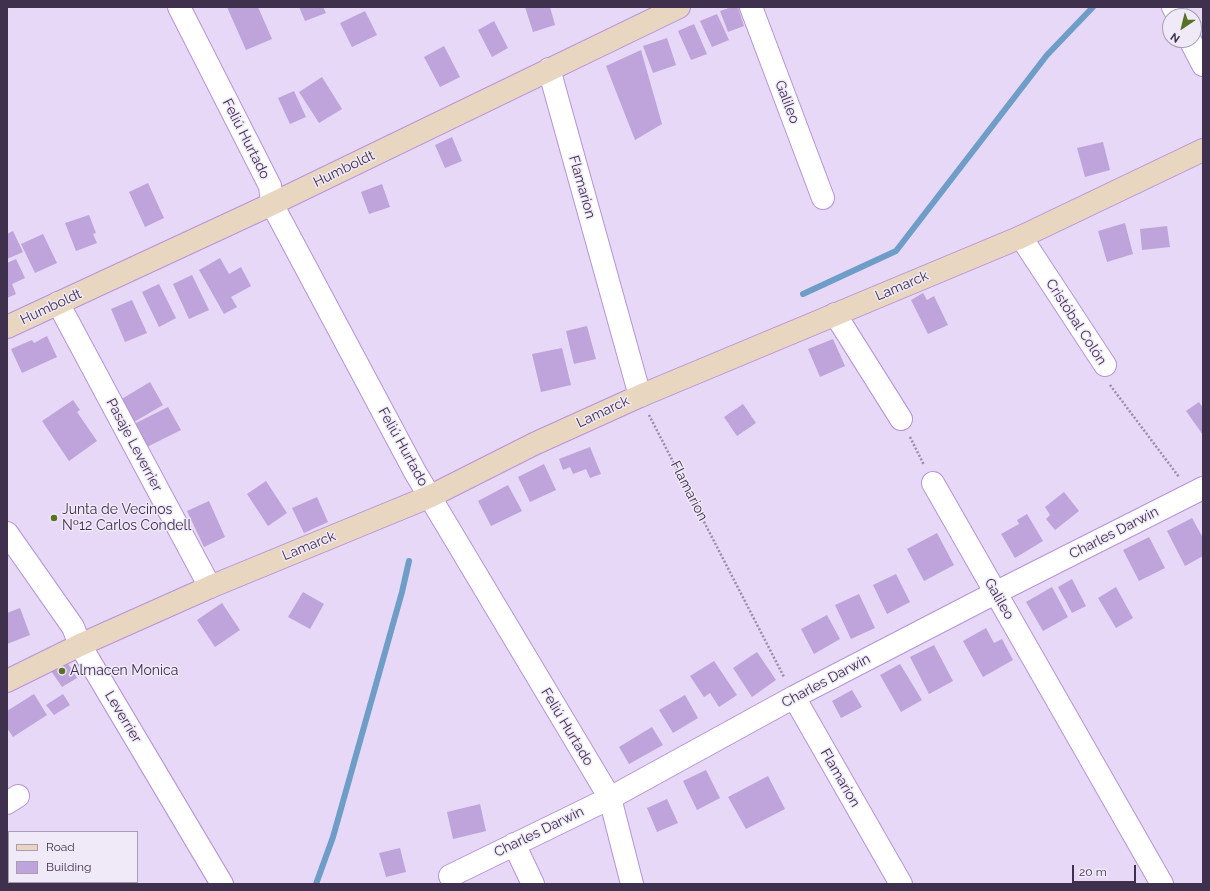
<!DOCTYPE html>
<meta charset="utf-8">
<style>
body{margin:0}
#map{position:relative;width:1210px;height:891px;overflow:hidden;background:#e6d8f6;font-family:Raleway,sans-serif}
canvas{display:block}
.frame{position:absolute;inset:0;border:8px solid #3f304e;pointer-events:none}
.legend{position:absolute;left:8px;top:831px;width:130px;height:52px;box-sizing:border-box;background:#f0e9f8;border:1px solid #a99fb4;margin:0;padding:5px 7px;list-style:none;font-size:12px;color:#3f304e}
.legend li{display:flex;align-items:center;gap:8px;height:20px}
.legend b{width:20px;border:1px solid #a99fb4}
.north{position:absolute;left:1162px;top:8px;width:40px;height:40px;box-sizing:border-box;background:#f0e9f8;border:1px solid #a99fb4;border-radius:50%;rotate:215deg;font-size:11px;font-weight:700;line-height:16px;text-align:center;color:#3f304e}
.north::after{content:'';display:block;margin:auto;width:14px;height:18px;background:#587225;clip-path:polygon(50% 0,100% 100%,50% 72%,0 100%)}
.scale{position:absolute;left:1072px;top:865px;width:64px;height:18px;box-sizing:border-box;border:2px solid #3f304e;border-top:0;padding-left:5px;font-size:12px;line-height:14px;white-space:nowrap;color:#3f304e;-webkit-text-stroke:3px #f0e9f8;paint-order:stroke}
</style>
<div id="map">
<canvas width="1210" height="891"></canvas>
<div class="frame"></div>
<ul class="legend">
<li><b style="height:5px;background:#e9d6c0"></b>Road</li>
<li><b style="height:11px;background:#bea4da"></b>Building</li>
</ul>
<div class="north">N</div>
<div class="scale">20 m</div>
</div>
<script>
const g = document.querySelector('canvas').getContext('2d');
g.lineJoin = 'round';
const shape = rows => new Path2D(rows.map(r => 'M' + r).join(''));
function trace(path, color, width, dash) { g.strokeStyle = color; g.lineWidth = width; g.lineCap = dash ? 'butt' : 'round'; g.setLineDash(dash || []); g.stroke(path); }
function paint(path, color) { g.fillStyle = color; g.fill(path, 'evenodd'); }
function label(font, color, halo, rows, align = 'center') {
  g.font = font + ' Raleway,sans-serif'; g.lineWidth = 3; g.setLineDash([]); g.textBaseline = 'middle'; g.strokeStyle = halo; g.fillStyle = color; for (const [text, x, y, turn = 0] of rows) {
    g.save(); g.translate(x, y); g.rotate((+turn || 0) * Math.PI / 180); g.textAlign = isNaN(turn) ? turn : align; if (halo) g.strokeText(text, 0, 0); g.fillText(text, 0, 0); g.restore();
  }
}
trace(shape([
 [803,294,896,251,1047,55,1093,7],
 [316,884,333,837,402,592,409,561]
]), '#6e9dc7', 6);
paint(shape([
 [227,7,258,7,272,39,246,50],
 [299,7,323,7,326,13,305,21],
 [525,7,550,7,555,25,533,32],
 [732,7,738,7,744,26,728,32,720,11],
 [365,11,377,35,352,47,340,23],
 [717,14,729,40,712,47,700,21],
 [494,21,508,48,492,57,478,30],
 [694,24,707,54,691,60,678,31],
 [667,38,676,65,653,73,643,46],
 [444,46,460,77,440,87,424,57],
 [641,50,662,124,635,140,606,66],
 [322,77,342,109,319,123,299,92],
 [294,91,306,117,290,124,278,98],
 [452,137,462,161,445,168,435,145],
 [1103,142,1110,170,1085,177,1077,148],
 [148,183,164,218,145,227,129,192],
 [382,184,390,207,369,214,361,192],
 [89,215,96,233,93,234,97,243,76,251,65,223],
 [1125,223,1133,254,1107,262,1098,231],
 [1167,226,1170,247,1142,250,1140,229],
 [13,231,23,252,7,259,7,234],
 [43,234,57,263,35,273,21,244],
 [220,258,229,274,241,267,251,286,231,297,237,307,224,314,199,270],
 [16,259,25,278,12,284,16,294,7,298,7,263],
 [192,275,209,310,189,319,173,284],
 [159,284,176,318,159,327,142,292],
 [923,293,927,300,934,296,948,325,928,334,911,300],
 [132,300,147,333,125,342,111,309],
 [587,326,596,359,574,364,566,331],
 [47,336,57,357,22,373,11,349,32,340,34,343],
 [833,339,845,366,820,377,808,349],
 [562,348,571,385,541,392,532,354],
 [150,382,163,405,134,422,120,400],
 [73,400,80,410,77,412,97,441,69,461,42,421],
 [1199,402,1203,408,1203,435,1186,411],
 [743,404,756,423,737,436,724,417],
 [168,407,181,430,147,447,134,424],
 [590,447,601,474,590,478,586,469,573,474,570,467,563,470,559,459],
 [544,464,556,490,530,502,518,477],
 [266,481,287,513,268,526,247,494],
 [508,485,522,511,491,526,478,501],
 [1064,492,1079,511,1055,530,1046,519,1050,515,1045,507],
 [317,497,328,522,304,533,292,508],
 [209,501,225,537,204,547,187,511],
 [1027,514,1043,541,1015,558,1001,534,1019,524,1017,520],
 [1192,518,1203,538,1203,556,1185,566,1167,531],
 [937,533,954,565,924,581,907,549],
 [1149,537,1165,568,1139,581,1123,550],
 [896,574,910,602,887,614,873,585],
 [1072,579,1086,606,1072,613,1058,587],
 [1052,587,1068,617,1043,631,1026,602],
 [1116,587,1133,618,1116,628,1098,598],
 [303,592,324,604,310,629,288,617],
 [859,594,875,628,851,639,835,605],
 [222,603,240,630,215,647,197,620],
 [20,608,30,635,7,644,7,613],
 [827,615,840,639,814,654,801,629],
 [986,628,994,643,1002,639,1013,660,983,677,963,641],
 [934,645,953,681,929,694,910,657],
 [757,652,776,680,752,697,733,668],
 [64,657,77,678,62,687,47,665],
 [714,661,737,695,719,707,710,693,704,697,690,676],
 [900,664,922,700,901,712,880,675],
 [852,690,862,707,841,718,832,701],
 [34,694,47,715,13,737,7,728,7,711],
 [63,694,70,705,54,715,46,705],
 [685,695,698,718,673,733,659,710],
 [652,727,663,745,629,764,619,747],
 [706,770,720,798,697,810,683,781],
 [768,776,785,809,746,829,728,797],
 [667,799,678,823,657,832,647,808],
 [480,804,486,831,453,839,447,812],
 [400,848,406,872,386,877,379,853]
]), '#bea4da');
const minor = shape([
 [179,7,270,186,272,204,415,472,610,798,632,884],
 [751,7,823,198],
 [1173,7,1178,16],
 [1190,40,1203,65],
 [549,69,640,396],
 [1021,237,1105,365],
 [58,303,210,587],
 [835,314,901,419],
 [933,483,1162,884],
 [80,645,222,884],
 [794,697,901,884],
 [7,803,18,796],
 [514,844,533,884],
 [450,876,610,798,794,697,995,593,1203,488]
]);
const tertiary = shape([
 [7,533,73,627,80,645]
]);
const secondary = shape([
 [7,327,272,204,679,7],
 [7,681,80,645,210,587,431,496,534,444,640,396,1021,237,1203,150]
]);
trace(minor, '#b693da', 24);
trace(tertiary, '#b693da', 24);
trace(secondary, '#b693da', 24);
trace(shape([
 [1110,385,1179,477],
 [649,415,784,677],
 [910,437,924,465]
]), '#9a8caa', 2.5, [2, 2]);
trace(minor, '#fff', 22);
trace(tertiary, '#fff', 22);
trace(secondary, '#e9d6c0', 22);
for (const [x, y, r, color] of [
 [54,518,4,"#587225"],
 [62,671,4,"#587225"]
]) { const dot = new Path2D(); dot.arc(x, y, r, 0, 2 * Math.PI); g.fillStyle = color; g.fill(dot); trace(dot, '#f0e9f8', 1.5); }
label('14px', '#3f304e', '#f0e9f8', [
 ["Galileo",787,102,69],
 ["Feliú Hurtado",246,139,63],
 ["Humboldt",344,169,-26],
 ["Flamarion",582,187,74],
 ["Lamarck",902,286,-23],
 ["Humboldt",51,307,-25],
 ["Cristóbal Colón",1076,322,57],
 ["Lamarck",603,412,-25],
 ["Pasaje Leverrier",134,445,62],
 ["Feliú Hurtado",403,447,61],
 ["Flamarion",689,491,63],
 ["Charles Darwin",1114,533,-27],
 ["Lamarck",309,546,-22],
 ["Galileo",999,599,60],
 ["Charles Darwin",826,681,-28],
 ["Leverrier",123,717,59],
 ["Feliú Hurtado",567,727,59],
 ["Flamarion",840,778,60],
 ["Charles Darwin",539,832,-26]
]);
label('14px', '#3f304e', '#f0e9f8', [
 ["Junta de Vecinos",62,510],
 ["Nº12 Carlos Condell",62,526],
 ["Almacen Monica",70,671]
], 'left');
</script>
